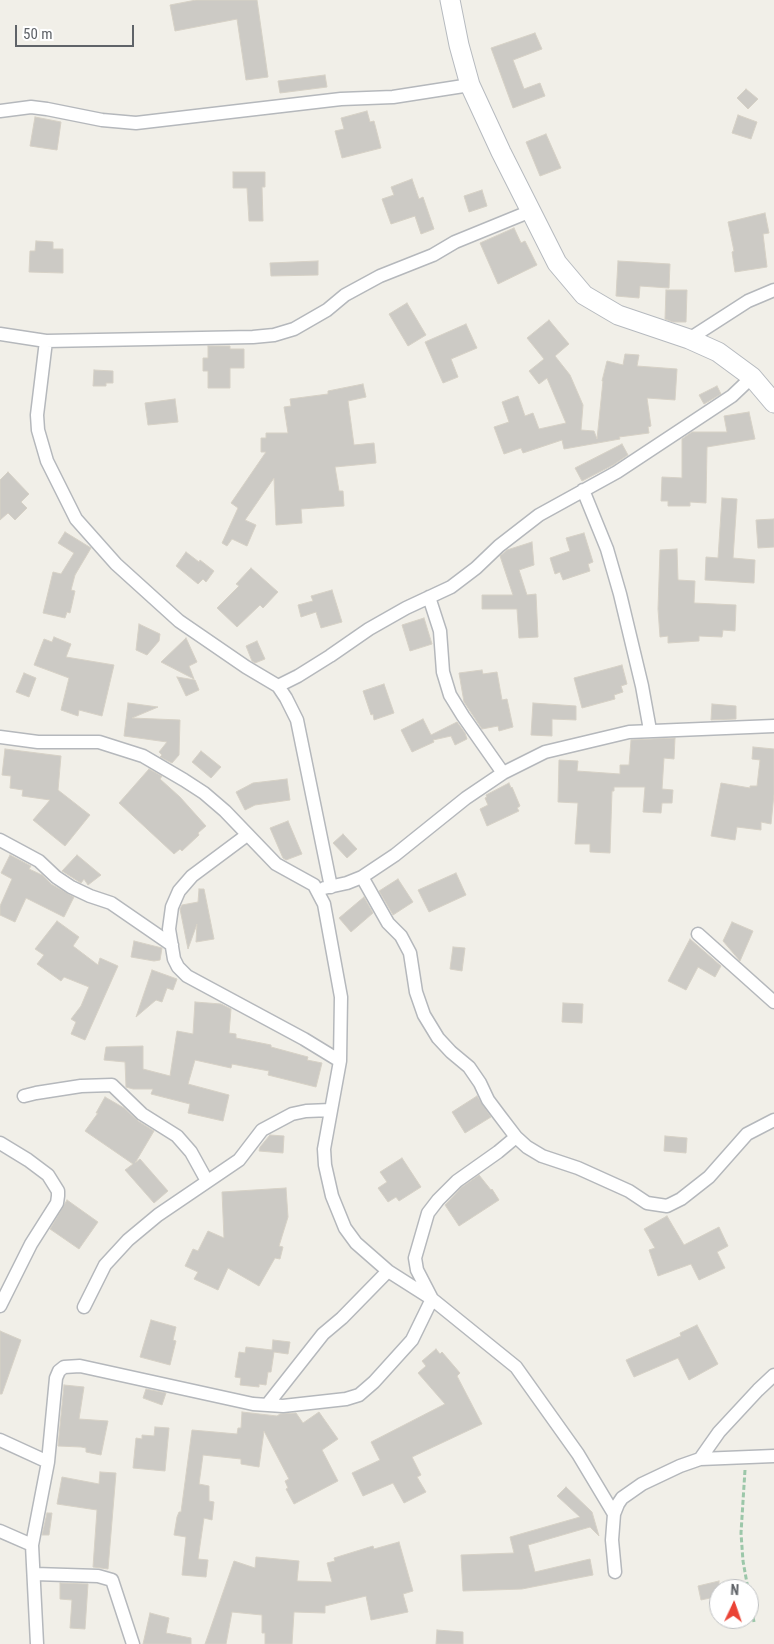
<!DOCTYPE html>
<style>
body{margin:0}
#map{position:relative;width:774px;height:1644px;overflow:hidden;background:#f1efe8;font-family:"Roboto Condensed",sans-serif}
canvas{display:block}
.north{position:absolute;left:709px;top:1579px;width:50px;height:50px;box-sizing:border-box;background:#fff;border:1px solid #bfc1c3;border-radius:50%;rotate:3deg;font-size:14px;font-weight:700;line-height:20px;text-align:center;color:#5f6368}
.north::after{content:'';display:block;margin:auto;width:18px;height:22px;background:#ea4335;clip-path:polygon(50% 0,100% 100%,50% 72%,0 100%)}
.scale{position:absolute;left:15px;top:25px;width:119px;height:22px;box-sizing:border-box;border:2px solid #5f6368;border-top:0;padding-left:6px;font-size:15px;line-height:18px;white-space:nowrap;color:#5f6368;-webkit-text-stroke:4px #fff;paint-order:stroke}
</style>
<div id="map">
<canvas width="774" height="1644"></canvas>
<div class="north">N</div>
<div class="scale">50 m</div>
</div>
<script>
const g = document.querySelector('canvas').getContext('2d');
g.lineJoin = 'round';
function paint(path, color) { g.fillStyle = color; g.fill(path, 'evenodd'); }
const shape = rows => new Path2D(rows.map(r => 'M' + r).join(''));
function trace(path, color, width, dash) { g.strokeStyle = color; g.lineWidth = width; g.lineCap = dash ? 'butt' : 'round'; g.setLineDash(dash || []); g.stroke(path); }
const building = shape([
 [196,0,257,0,268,77,246,80,237,19,175,31,170,5,196,0],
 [535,33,542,49,513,60,524,89,540,83,545,96,513,108,491,48,535,33],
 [325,75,327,87,280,93,278,81,325,75],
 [746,89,758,99,748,109,737,98,746,89],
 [367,111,370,122,374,121,381,148,342,158,335,131,344,129,341,118,367,111],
 [738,115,757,122,751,139,732,133,738,115],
 [35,117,61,122,57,150,30,146,35,117],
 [546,134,561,168,540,176,526,142,546,134],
 [233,172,265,172,265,187,262,187,263,221,249,221,247,188,233,188,233,172],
 [412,179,419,199,423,197,434,229,421,234,415,216,391,224,382,199,394,195,391,187,412,179],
 [482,190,487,206,469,212,464,196,482,190],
 [765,213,769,233,763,234,767,267,735,272,732,252,734,251,728,222,765,213],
 [514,228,521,243,525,241,537,265,498,284,480,243,514,228],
 [36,241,53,242,53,249,63,249,63,273,29,272,30,251,35,251,36,241],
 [318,261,318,275,271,276,270,263,318,261],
 [618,261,670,264,669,288,640,286,639,298,616,296,618,261],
 [666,290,687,290,686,322,673,322,665,319,666,290],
 [407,303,426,335,408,346,389,314,407,303],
 [549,320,569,344,555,356,570,375,583,405,581,430,594,431,597,439,603,381,602,381,607,361,623,365,625,354,639,355,637,366,677,369,675,400,647,398,651,426,648,427,649,433,619,437,620,439,564,449,562,440,523,453,521,448,504,454,494,427,509,422,502,402,518,396,525,416,533,413,539,429,566,423,547,378,539,384,529,371,544,359,527,338,549,320],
 [466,324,477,348,451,359,458,377,443,383,425,342,466,324],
 [208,346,230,346,230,349,244,349,244,368,230,368,230,388,208,388,208,371,203,371,203,358,208,358,208,346],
 [94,370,113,371,113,383,106,383,106,386,93,386,94,370],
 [363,384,366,397,348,401,354,445,374,443,376,463,335,467,339,491,343,491,344,506,301,509,302,523,276,525,274,478,245,520,256,525,247,546,232,539,227,546,222,543,238,508,231,503,266,452,261,452,261,438,266,438,266,433,288,433,284,407,291,406,290,399,328,394,328,391,363,384],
 [717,386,721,394,704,404,699,395,717,386],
 [175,399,178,422,148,425,145,403,175,399],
 [749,412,755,439,707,447,706,503,690,502,690,506,668,506,668,501,661,501,662,477,682,478,682,439,692,432,727,432,724,416,749,412],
 [622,444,628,455,613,465,582,481,575,468,622,444],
 [8,472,29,494,21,502,27,508,15,520,8,513,0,520,0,480,8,472],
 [722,498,737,499,733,558,755,560,754,583,705,580,706,557,718,558,722,498],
 [774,519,774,547,758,548,756,520,774,519],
 [65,532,91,548,75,575,71,590,75,591,70,613,67,612,65,618,43,613,53,572,61,574,74,553,58,543,65,532],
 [584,533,593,562,588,564,590,571,563,580,560,572,555,574,550,558,570,551,566,538,584,533],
 [532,542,534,565,519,570,527,595,536,594,538,637,519,638,517,609,482,609,482,595,513,595,500,556,507,550,532,542],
 [677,549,678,580,695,581,694,603,736,605,735,631,723,630,722,637,699,636,699,641,668,643,668,636,660,637,658,609,660,550,677,549],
 [186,552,199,562,200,560,214,571,206,582,203,579,198,584,176,566,186,552],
 [251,568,278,592,263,608,260,605,237,627,217,608,239,586,236,584,251,568],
 [332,590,342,622,321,628,316,612,301,617,298,605,313,601,311,596,332,590],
 [424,618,432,644,410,651,402,625,424,618],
 [139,624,160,634,159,641,147,655,136,650,139,624],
 [54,637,71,644,66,657,114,665,102,716,79,710,78,716,61,710,69,678,34,665,44,639,52,642,54,637],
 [186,638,197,662,189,666,194,679,161,662,186,638],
 [257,641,265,659,255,663,252,661,246,646,257,641],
 [622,665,627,684,621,686,623,692,614,695,615,699,582,708,574,678,622,665],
 [482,670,483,674,497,672,502,700,507,699,513,727,499,731,498,726,482,729,464,702,459,673,482,670],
 [24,673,36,678,29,697,16,692,24,673],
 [177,677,195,680,199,690,186,696,177,677],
 [384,684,394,713,374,720,373,714,371,715,363,691,384,684],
 [128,703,158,707,132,718,180,720,179,755,172,763,160,757,162,755,159,752,167,742,124,736,128,703],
 [533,703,576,706,576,720,552,719,552,736,531,735,533,703],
 [712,704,736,706,736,719,711,720,712,704],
 [423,719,431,735,457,722,465,733,467,739,455,745,451,736,433,740,434,742,412,752,401,730,423,719],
 [675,738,674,759,664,758,662,789,673,790,672,803,662,803,661,813,643,812,645,787,614,787,614,791,612,791,610,853,590,852,590,844,575,844,578,803,558,802,559,760,578,761,577,771,620,774,620,765,629,765,631,740,675,738],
 [753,747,774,749,774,794,771,824,761,822,761,830,737,827,735,840,711,836,721,783,750,788,750,786,757,786,760,760,752,759,753,747],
 [5,749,61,756,58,790,90,815,65,846,33,820,50,800,22,796,23,790,10,788,11,776,2,775,5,749],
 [201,751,221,767,211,778,192,762,201,751],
 [149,769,162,776,160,779,180,797,206,826,198,833,199,835,182,851,180,849,174,854,119,803,149,769],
 [287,779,290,800,255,805,245,810,236,792,253,783,287,779],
 [509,783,511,788,512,787,520,806,517,808,519,811,487,826,480,809,488,805,485,798,487,797,486,795,509,783],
 [288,821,302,854,286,860,283,858,270,828,288,821],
 [343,834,357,849,347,858,333,843,343,834],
 [10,855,31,866,29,869,42,875,51,884,74,897,64,917,26,898,15,922,0,915,0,906,12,879,1,873,10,855],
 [77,855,101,875,88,885,84,879,81,883,62,871,77,855],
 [456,873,466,895,429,912,418,890,456,873],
 [398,879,413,902,393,915,379,891,398,879],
 [199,889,204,889,214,939,196,942,197,924,188,949,180,909,182,905,198,902,199,889],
 [364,897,373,913,351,932,339,918,364,897],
 [57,921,79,937,73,946,98,965,100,958,118,966,85,1040,71,1034,76,1022,71,1019,81,1006,89,987,64,977,61,981,37,964,44,955,35,949,57,921],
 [732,922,753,931,740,961,723,941,732,922],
 [690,939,721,966,715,977,698,967,686,990,668,981,690,939],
 [134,941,162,948,160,960,154,961,131,957,134,941],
 [453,947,465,948,462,971,450,969,453,947],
 [152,970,177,979,173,990,167,988,162,1002,156,1000,136,1017,152,970],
 [195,1002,221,1004,231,1009,229,1033,236,1034,236,1038,271,1045,271,1047,308,1057,307,1060,322,1063,316,1087,268,1075,269,1071,232,1064,231,1068,195,1060,188,1084,229,1095,223,1121,188,1113,190,1104,151,1094,153,1089,133,1089,126,1087,125,1062,104,1060,106,1047,143,1046,143,1069,170,1076,177,1031,193,1034,195,1002],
 [563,1003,583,1004,582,1023,562,1022,563,1003],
 [477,1096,491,1117,465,1133,452,1112,477,1096],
 [105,1097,124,1108,138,1121,154,1131,135,1163,140,1159,168,1191,154,1203,125,1170,133,1164,85,1131,98,1113,96,1113,105,1097],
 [270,1135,284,1136,283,1153,259,1151,260,1147,270,1135],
 [665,1136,687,1138,686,1153,664,1151,665,1136],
 [402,1158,421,1187,399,1201,396,1197,388,1202,378,1188,387,1182,380,1172,402,1158],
 [479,1175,491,1190,492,1189,499,1200,459,1226,445,1205,462,1187,479,1175],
 [286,1188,288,1217,279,1246,283,1247,280,1259,275,1258,259,1286,228,1268,218,1290,194,1279,198,1272,185,1266,193,1249,198,1251,208,1231,224,1238,222,1192,286,1188],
 [67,1200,98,1222,79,1249,50,1229,67,1200],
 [667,1216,684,1245,719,1227,728,1246,717,1252,725,1268,699,1280,691,1264,658,1276,649,1250,655,1248,644,1229,667,1216],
 [151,1320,176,1327,173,1340,176,1341,170,1365,140,1357,151,1320],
 [697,1325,718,1364,689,1380,678,1358,634,1377,626,1360,681,1336,680,1333,697,1325],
 [0,1331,21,1340,2,1394,0,1394,0,1331],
 [273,1340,290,1342,288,1354,274,1352,271,1372,268,1372,266,1385,259,1384,259,1387,240,1385,241,1378,235,1377,239,1352,245,1353,246,1347,272,1350,273,1340],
 [436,1349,440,1354,442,1352,460,1373,457,1376,482,1424,412,1457,421,1475,417,1477,426,1492,404,1503,393,1483,363,1496,352,1473,380,1460,371,1442,445,1404,418,1373,426,1366,422,1361,436,1349],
 [64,1385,84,1387,79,1419,108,1421,101,1455,86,1452,86,1448,81,1447,58,1446,64,1385],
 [146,1389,166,1393,162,1405,143,1398,146,1389],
 [242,1412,277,1416,280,1414,296,1413,303,1423,319,1412,338,1439,322,1450,338,1481,294,1504,286,1489,288,1488,285,1481,289,1479,264,1431,259,1467,241,1464,241,1459,203,1455,199,1484,209,1486,209,1501,214,1502,212,1520,204,1518,198,1559,208,1560,206,1577,182,1575,186,1537,174,1535,177,1517,179,1512,181,1512,192,1430,237,1434,238,1428,241,1428,242,1412],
 [155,1427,169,1428,165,1471,133,1468,136,1438,142,1439,142,1435,154,1436,155,1427],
 [100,1472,116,1473,108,1569,93,1567,97,1510,57,1504,62,1477,99,1484,100,1472],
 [566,1487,592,1512,599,1536,590,1527,528,1545,535,1572,590,1559,593,1575,522,1589,463,1591,461,1555,514,1553,510,1537,580,1517,557,1496,566,1487],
 [47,1513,52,1513,49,1535,42,1535,47,1513],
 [399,1542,413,1591,403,1594,408,1612,371,1620,366,1596,325,1606,325,1613,294,1612,292,1644,265,1644,265,1633,262,1633,262,1615,232,1612,226,1644,205,1644,234,1561,255,1568,256,1557,299,1561,297,1581,332,1582,327,1563,335,1561,334,1558,373,1546,374,1549,399,1542],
 [719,1581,719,1596,701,1600,698,1586,719,1581],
 [60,1583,88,1584,85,1629,70,1628,72,1600,60,1599,60,1583],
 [150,1613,169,1618,166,1633,191,1638,191,1644,143,1644,150,1613],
 [437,1630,463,1632,463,1644,436,1644,437,1630]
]);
paint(building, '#cccac5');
trace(building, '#d6d1c6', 1);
const street = shape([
 [0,111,31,107,47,109,102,120,136,123,341,99,393,97,470,85],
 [0,334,46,341,253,337,274,335,294,329,327,310,345,295,380,276,433,255,455,242,531,211],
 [689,339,748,301,774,290],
 [46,341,37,415,38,430,47,461,76,519,116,564,179,621,246,667,278,686,286,698,297,720,331,887],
 [583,490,607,549,620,594,642,686,650,730],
 [429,597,440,631,443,672,450,695,463,716,503,773],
 [278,686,298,676,330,656,369,629,406,608,451,587,476,568,499,546,539,515,617,472,732,396,752,377],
 [0,737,38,742,99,742,143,756,184,780,204,793,225,811,276,864,314,885,324,904,341,997,340,1061,324,1149,325,1165,332,1196,345,1228,356,1243,388,1271,432,1299,516,1367,578,1454,614,1514],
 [247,835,192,876,179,891,172,907,169,929,174,959,178,967,187,976,304,1039,340,1061],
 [0,840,39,861,56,877,71,887,90,896,111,903,172,945],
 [362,877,388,923,401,936,410,953,416,992,424,1015,438,1038,451,1052,469,1067,480,1083,488,1100,500,1116,516,1137,527,1147,542,1156,578,1168,629,1191,647,1203,667,1206,681,1199,709,1177,747,1134,774,1120],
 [324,888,347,883,362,877,395,855,466,798,503,773,545,752,629,732,774,726],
 [698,934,774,1002],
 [24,1096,36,1093,81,1086,112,1085,142,1114,177,1136,191,1152,207,1181],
 [0,1143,28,1160,48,1175,58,1191,58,1196,57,1203,31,1244,0,1306],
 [84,1307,105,1265,128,1240,158,1215,239,1160,262,1130,292,1114,306,1111,331,1110],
 [267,1405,323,1334,342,1318,388,1271],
 [0,1440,48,1462],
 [700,1459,719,1432,758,1390,774,1375],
 [0,1531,32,1545],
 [615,1572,612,1540,614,1514,618,1504,622,1498,642,1484,680,1466,700,1459,774,1456],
 [35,1574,98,1576,112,1580,133,1644],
 [37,1644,32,1545,48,1462,56,1378,59,1371,64,1367,80,1366,253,1404,283,1406,346,1399,359,1395,374,1382,412,1340,432,1299,417,1270,415,1258,428,1213,438,1200,457,1181,498,1152,516,1137]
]);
const secondary = shape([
 [450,0,459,45,470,85,501,152,557,263,584,295,618,315,689,339,718,352,752,377,774,403]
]);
trace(street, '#b5b8bc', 15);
trace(secondary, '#b6babf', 21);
trace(shape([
 [745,1470,741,1533,743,1561,748,1589],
 [749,1595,754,1622]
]), '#9cc7a9', 3, [5, 2.5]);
trace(street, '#fff', 12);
trace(secondary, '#fff', 19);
</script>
